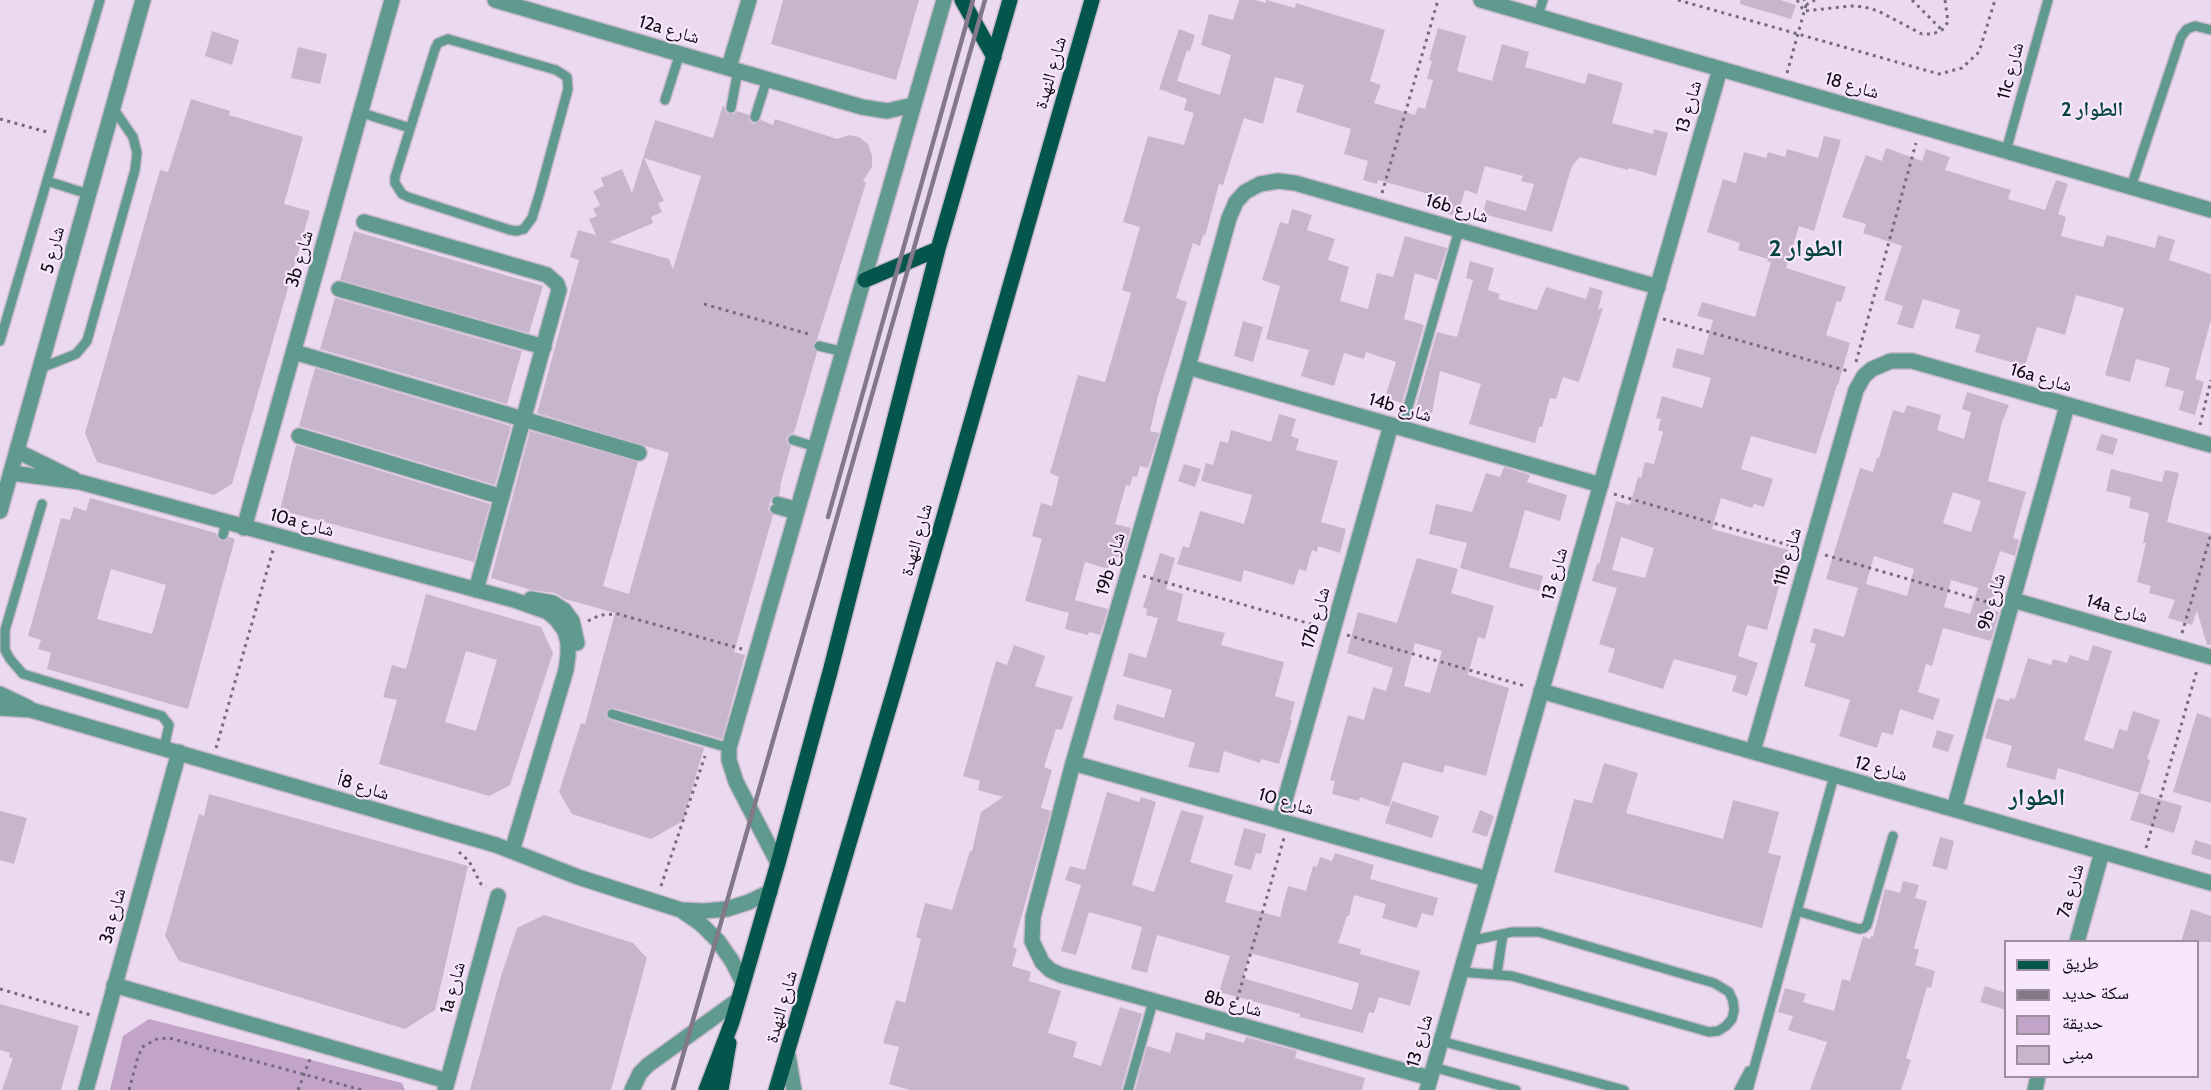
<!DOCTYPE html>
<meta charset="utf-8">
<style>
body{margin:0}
#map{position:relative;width:2211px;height:1090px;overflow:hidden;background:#ebdaef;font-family:Cabin,"Noto Naskh Arabic",sans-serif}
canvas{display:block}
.legend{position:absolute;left:2004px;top:940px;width:195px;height:138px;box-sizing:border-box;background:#f8e7fc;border:2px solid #9b8f9e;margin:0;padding:8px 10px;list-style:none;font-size:18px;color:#100b12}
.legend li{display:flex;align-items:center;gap:12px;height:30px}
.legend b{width:30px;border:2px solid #9b8f9e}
</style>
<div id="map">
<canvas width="2211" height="1090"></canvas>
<ul class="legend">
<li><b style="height:8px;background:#04554b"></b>طريق</li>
<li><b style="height:8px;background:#837887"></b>سكة حديد</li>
<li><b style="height:16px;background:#c2a4c9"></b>حديقة</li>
<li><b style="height:16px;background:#c7b6cb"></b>مبنى</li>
</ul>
</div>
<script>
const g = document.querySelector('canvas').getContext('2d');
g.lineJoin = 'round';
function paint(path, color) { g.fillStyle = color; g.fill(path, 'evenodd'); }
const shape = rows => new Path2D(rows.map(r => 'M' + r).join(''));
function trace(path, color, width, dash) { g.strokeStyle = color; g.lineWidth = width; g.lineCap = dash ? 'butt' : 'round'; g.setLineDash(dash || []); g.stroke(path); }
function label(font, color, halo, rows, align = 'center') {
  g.font = font + ' Cabin,"Noto Naskh Arabic",sans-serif'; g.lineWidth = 4.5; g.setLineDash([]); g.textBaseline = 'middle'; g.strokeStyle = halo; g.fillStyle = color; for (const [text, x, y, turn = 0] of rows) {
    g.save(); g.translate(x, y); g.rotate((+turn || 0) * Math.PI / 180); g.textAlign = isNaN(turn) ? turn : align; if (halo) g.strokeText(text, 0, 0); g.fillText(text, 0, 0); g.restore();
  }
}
paint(shape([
 [149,1019,402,1083,405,1090,110,1090,123,1036]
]), '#c2a4c9');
paint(shape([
 [783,0,919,0,896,80,771,44],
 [1239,0,1255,0,1266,3,1266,0,1295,8,1296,3,1385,30,1370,81,1381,85,1374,103,1415,115,1418,107,1425,109,1433,80,1427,79,1432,61,1429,60,1438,28,1466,36,1457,71,1492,81,1502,44,1529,52,1525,67,1585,84,1588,73,1623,83,1612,123,1653,134,1654,129,1668,133,1656,176,1629,168,1628,170,1580,157,1572,166,1552,232,1483,214,1486,200,1526,211,1534,184,1521,181,1523,176,1485,166,1477,194,1465,190,1457,217,1432,209,1436,196,1378,180,1377,184,1363,180,1368,161,1344,154,1351,129,1296,112,1304,85,1275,77,1263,124,1244,118,1223,185,1219,184,1205,236,1203,235,1200,246,1193,243,1176,298,1187,302,1158,396,1150,431,1159,433,1148,468,1140,466,1137,477,1133,476,1130,486,1126,485,1115,524,1131,528,1122,559,1112,556,1108,569,1085,562,1075,600,1108,609,1100,635,1089,632,1088,635,1065,629,1069,613,1025,601,1042,539,1032,536,1041,503,1052,506,1059,477,1050,473,1078,375,1105,382,1131,293,1122,290,1140,227,1123,222,1148,136,1184,145,1194,113,1184,110,1187,99,1159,89,1179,29,1195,35,1190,51,1187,50,1177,81,1220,95,1231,55,1201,45,1209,14,1233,20],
 [1740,0,1780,0,1796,5,1791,19,1740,4],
 [212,31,239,40,232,65,205,56],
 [298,47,327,54,320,84,291,78],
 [191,99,230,111,229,115,303,137,284,204,310,211,232,484,214,495,97,462,85,433,160,170,168,172],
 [723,105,727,113,733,114,737,111,749,115,750,121,754,124,761,120,773,125,775,119,837,139,849,135,859,137,868,144,872,156,872,167,863,181,866,183,817,340,813,344,813,348,817,352,794,433,789,435,786,439,788,444,791,446,780,486,781,487,779,495,775,495,771,499,768,510,773,515,734,652,745,655,722,739,614,708,610,708,606,712,606,716,610,720,704,748,683,821,651,839,572,814,559,792,581,723,585,724,615,613,565,599,555,593,531,590,491,578,530,431,638,462,603,586,629,594,669,453,537,413,579,260,570,257,578,230,596,235,589,219,597,216,593,209,600,205,593,191,604,186,601,178,622,169,632,193,655,120,713,138],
 [644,158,701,176,673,269,669,259,609,242,653,223,651,217,662,212,658,203,664,201],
 [1824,136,1841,140,1814,231,1799,226,1786,268,1846,287,1841,302,1837,301,1826,335,1850,343,1838,385,1837,385,1816,454,1751,436,1741,469,1773,479,1764,507,1754,504,1752,508,1721,498,1712,529,1789,550,1767,630,1747,625,1738,656,1758,663,1747,696,1732,691,1737,676,1674,659,1663,689,1608,672,1615,649,1599,644,1617,588,1592,581,1597,563,1599,564,1616,501,1630,505,1638,477,1641,478,1645,462,1654,464,1663,432,1658,430,1661,419,1656,418,1662,396,1702,408,1711,378,1672,367,1677,348,1703,355,1713,320,1697,316,1702,302,1755,317,1771,262,1767,261,1768,259,1738,250,1740,243,1707,232,1723,179,1736,183,1744,152,1766,158,1768,152,1785,157,1787,149,1818,158],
 [1621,537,1654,548,1645,578,1612,570],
 [1886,148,1922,161,1926,149,1950,157,1945,170,2011,190,2008,199,2045,210,2056,180,2068,184,2058,214,2066,217,2061,236,2103,247,2107,235,2155,248,2158,235,2175,240,2169,260,2211,274,2211,320,2195,379,2204,382,2195,415,2179,410,2184,391,2165,386,2170,368,2136,359,2130,382,2105,375,2124,308,2076,295,2065,335,2037,327,2025,366,1975,352,1980,335,1955,328,1960,310,1923,299,1913,329,1897,324,1903,306,1884,300,1902,246,1863,233,1866,224,1842,217,1866,155,1882,161],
 [1292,209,1312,215,1307,230,1335,239,1328,260,1349,267,1340,301,1368,309,1377,273,1393,277,1405,236,1447,248,1437,280,1415,273,1404,319,1424,325,1402,403,1385,398,1396,362,1366,352,1364,359,1344,353,1334,386,1301,376,1309,350,1266,339,1280,286,1262,280,1280,222,1288,224],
 [354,231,543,286,529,333,340,280],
 [1470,261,1494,268,1488,290,1500,294,1498,299,1537,310,1546,287,1586,299,1590,287,1603,291,1598,309,1603,308,1579,382,1563,377,1556,399,1550,398,1542,427,1539,427,1535,443,1469,424,1481,384,1440,371,1432,413,1415,410,1437,332,1457,337,1473,280,1466,278],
 [335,298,522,351,507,404,320,349],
 [1243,321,1263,327,1253,362,1234,356],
 [315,368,511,426,495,485,299,426],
 [1967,392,2009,405,2002,422,1988,481,2026,492,2013,538,2019,540,2015,556,2000,551,1991,580,1999,582,1990,609,1999,612,1991,641,1943,628,1932,666,1926,664,1918,692,1940,699,1933,720,1900,709,1893,735,1882,732,1877,748,1839,736,1850,700,1804,686,1816,644,1810,642,1814,628,1844,637,1858,588,1826,579,1860,468,1873,472,1877,458,1879,458,1893,410,1904,413,1907,405,1941,415,1937,430,1964,439,1971,412,1962,409],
 [1953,492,1981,501,1971,532,1943,523],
 [1874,556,1914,569,1907,596,1866,584],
 [1951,580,1978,588,1970,614,1944,607],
 [1279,414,1296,419,1291,436,1299,439,1296,450,1338,461,1321,522,1346,529,1340,553,1318,546,1317,552,1312,550,1306,571,1299,569,1294,585,1244,570,1241,582,1177,564,1183,546,1189,548,1200,511,1244,524,1252,495,1201,481,1206,463,1213,465,1220,441,1228,443,1231,430,1271,442],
 [2101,434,2118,439,2113,455,2096,450],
 [296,445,490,504,474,562,280,510],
 [1184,464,1201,469,1195,487,1178,481],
 [1504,467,1530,475,1527,482,1567,495,1560,521,1525,510,1509,567,1543,576,1539,591,1460,568,1467,543,1429,534,1436,504,1472,512,1486,473,1500,477],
 [2111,469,2162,482,2165,470,2179,473,2167,522,2211,534,2211,645,2207,645,2197,611,2192,625,2168,618,2175,600,2149,593,2151,586,2137,582,2146,543,2143,543,2149,513,2129,508,2131,497,2106,491],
 [90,498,216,533,217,537,221,541,225,541,229,537,235,539,188,709,47,669,51,653,38,649,41,640,28,636,61,518,70,520,74,507,86,511],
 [111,569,166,585,152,634,97,619],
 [1160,553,1175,558,1166,589,1183,594,1177,621,1225,633,1221,645,1284,662,1275,696,1295,702,1290,720,1292,720,1279,764,1261,759,1260,763,1224,751,1219,773,1188,767,1195,743,1113,719,1117,704,1164,718,1172,690,1123,676,1129,653,1146,658,1158,618,1146,615,1147,609,1143,607],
 [1417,558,1458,569,1451,593,1494,606,1485,639,1478,637,1468,675,1509,688,1486,776,1445,765,1443,773,1403,762,1389,807,1360,797,1359,801,1332,794,1335,781,1330,780,1348,715,1364,720,1373,687,1386,691,1393,668,1347,653,1358,612,1397,623],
 [1415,643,1442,651,1430,693,1404,686],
 [426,594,541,627,553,653,510,785,489,796,379,764,397,700,383,697,392,665,406,669],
 [466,651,497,660,476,731,445,722],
 [1014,645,1045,656,1035,686,1073,697,1062,730,1056,729,1044,767,1052,770,1041,808,1051,811,1013,947,1017,949,1012,966,1031,972,1029,981,1061,991,1048,1033,1077,1042,1073,1057,1101,1066,1120,1007,1142,1014,1121,1090,910,1090,889,1084,899,1047,883,1043,896,1000,905,1003,921,939,916,937,925,903,952,910,970,851,972,851,981,812,1003,797,978,790,980,781,963,776,996,661,1007,665],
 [2093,645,2112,651,2084,740,2113,749,2119,729,2127,731,2133,711,2160,720,2147,759,2150,760,2140,793,2058,768,2055,780,2006,767,2012,746,1985,738,1997,698,2009,701,2010,698,2015,699,2028,658,2051,665,2053,659,2067,663,2070,655,2088,661],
 [2197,713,2211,718,2211,803,2173,792],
 [1937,730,1954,735,1948,752,1932,747],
 [1604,763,1638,773,1626,813,1723,839,1733,800,1779,812,1768,853,1781,856,1762,928,1554,872,1574,799,1592,803],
 [1107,792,1139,802,1141,797,1156,802,1132,885,1154,892,1181,810,1204,816,1190,862,1233,875,1225,902,1280,917,1288,886,1306,891,1313,866,1317,867,1320,857,1332,861,1335,853,1374,865,1370,879,1438,898,1433,916,1422,913,1417,928,1382,918,1386,904,1354,895,1349,916,1347,916,1338,943,1361,949,1360,954,1420,971,1410,1006,1379,997,1374,1013,1369,1012,1363,1033,1300,1017,1300,1014,1219,992,1230,956,1157,935,1147,973,1131,969,1142,927,1089,912,1076,955,1061,951,1081,885,1065,880,1070,866,1085,870],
 [1250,953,1359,983,1352,1010,1243,978],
 [2139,793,2182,806,2174,833,2130,820],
 [209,794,468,866,435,1010,405,1029,179,961,165,936,199,814,204,816],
 [1392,801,1439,816,1432,838,1385,823],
 [1480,810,1494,816,1487,837,1472,832],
 [0,811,27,818,14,864,0,860],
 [1244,828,1266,834,1261,854,1256,853,1251,870,1234,865],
 [1940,837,1954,841,1947,870,1932,866],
 [2195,840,2211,845,2211,860,2191,854],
 [1903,881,1919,885,1915,898,1927,901,1914,948,1919,950,1915,965,1935,971,1931,988,1927,987,1906,1058,1911,1060,1901,1090,1810,1090,1827,1042,1788,1030,1793,1016,1778,1012,1785,988,1806,994,1803,1002,1834,1011,1842,979,1850,981,1863,936,1870,939,1871,936,1873,937,1885,889,1900,893],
 [2191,909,2211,916,2211,942,2181,942],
 [544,915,633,943,647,958,611,1090,470,1090,501,976,517,928],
 [1985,986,2006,993,2006,1010,1980,1002],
 [0,1004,79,1026,61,1090,2,1090,13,1058,9,1057,10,1053,0,1050],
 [1176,1032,1204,1040,1206,1032,1244,1043,1246,1037,1297,1051,1295,1058,1365,1078,1362,1090,1135,1090,1147,1046,1170,1053]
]), '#c7b6cb');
const service = shape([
 [1538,16,1543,0],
 [448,39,556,70,567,77,568,89,540,192,532,218,524,229,517,231,510,230,408,197,402,194,395,183,395,177,435,49,438,43,448,39],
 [665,100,680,53],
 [731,108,738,70],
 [362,113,410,128],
 [755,117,767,79],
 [2006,151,2048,0],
 [47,181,88,194],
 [2131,187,2181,37,2187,29,2195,26,2211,30],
 [0,341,100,0],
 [819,346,844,352],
 [41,368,76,354,87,341,135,170,137,153,133,137,113,108],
 [1402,428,1459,230],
 [793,440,816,447],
 [777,501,799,507],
 [42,504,5,630,5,650,10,659,23,674,162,716,169,725,164,748],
 [775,509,796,515],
 [223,535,226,523],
 [612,714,729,748],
 [1797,911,1859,929,1864,928,1867,925,1893,836],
 [1461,972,1512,976,1709,1032,1718,1031,1726,1026,1732,1019,1734,1010,1733,1001,1729,992,1714,983,1539,932,1512,932,1470,941],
 [1497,973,1503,934],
 [1441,1041,1624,1090],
 [1433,1067,1516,1090],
 [1128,1090,1153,1002],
 [1739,1090,1749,1071],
 [1748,1090,1834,776]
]);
const minor = shape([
 [495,0,862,107,887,111,913,105],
 [1481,0,2211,210],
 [729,67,749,0],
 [364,222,547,275,557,284,559,290,476,590],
 [339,289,544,347],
 [294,352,639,453],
 [1188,367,1601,485],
 [299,436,502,497],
 [17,451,74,479],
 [11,473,80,482,514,600,548,612,557,620,565,631,568,643,568,656,566,670,512,851],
 [0,511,143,0],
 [244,528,392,0],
 [531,599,553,603,564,610,572,621,577,643],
 [2013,600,2211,657],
 [1541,691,2211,883],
 [0,694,29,708],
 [0,708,31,710,496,845,578,877,681,910,704,911,727,909,749,902,770,892],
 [1753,751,1856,390,1864,376,1872,369,1891,361,1912,361,2211,445],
 [1073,763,1487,879],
 [1954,809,2067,406],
 [1279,821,1391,425],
 [778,863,736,782,729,760,729,748,944,0],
 [681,910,701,924,718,941,732,961,743,983],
 [2077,942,2102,852],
 [114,985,447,1081],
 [788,1055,794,1090],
 [1430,1078,1061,975,1050,970,1042,962,1032,941,1033,917,1073,763,1188,367,1229,218,1236,202,1245,192,1260,184,1278,181,1295,183,1658,287],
 [86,1090,179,752],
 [445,1090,498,896],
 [632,1090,640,1073,648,1065,738,1000],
 [1427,1090,1720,69],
 [2035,1090,2038,1076]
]);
const primary = shape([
 [962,0,994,57],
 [865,280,938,249],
 [706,1090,732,1022,778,863,830,672,938,249,1010,0],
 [721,1090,729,1043],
 [776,1090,894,691,1092,0]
]);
trace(service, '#c8b9cc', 12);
trace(minor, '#c8b9cc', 18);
trace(primary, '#c8b9cc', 18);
trace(shape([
 [1678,0,1939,74,1962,68,1979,52,1995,0],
 [1797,0,1804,11,1851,6,1865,7,1878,11,1922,34,1933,34,1942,30,1948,22,1945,0],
 [1912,0,1942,30],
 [1806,5,1815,0],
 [1787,73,1806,5,1804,0],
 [0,119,47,132],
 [1382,193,1438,0],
 [704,304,812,335],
 [1663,319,1848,371],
 [1856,362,1916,143],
 [2200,425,2211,380],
 [1614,494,1795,547],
 [1825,555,1994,604],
 [1143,576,1318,626],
 [588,621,600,615,618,614,742,649],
 [2182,633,2211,534],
 [1347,635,1525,686],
 [216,748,273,550],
 [2146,848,2197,670],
 [459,852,469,861,481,884,486,887],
 [661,886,705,756],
 [0,989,91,1015],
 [1235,1007,1284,838],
 [129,1090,137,1060,142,1047,157,1039,169,1038,362,1090],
 [298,1090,310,1059]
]), '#766c79', 3, [3, 4.5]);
trace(service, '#60998e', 9);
trace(minor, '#60998e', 15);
trace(primary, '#04554b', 15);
trace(shape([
 [828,517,973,0],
 [673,1090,985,0]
]), '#837887', 4.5);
label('18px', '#100b12', '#f8e7fc', [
 ["12a شارع",669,30,16],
 ["11c شارع",2011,71,-75],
 ["شارع النهدة",1051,73,-74],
 ["شارع 18",1852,86,16],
 ["شارع 13",1689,107,-74],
 ["16b شارع",1457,209,16],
 ["شارع 5",53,250,-75],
 ["3b شارع",300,259,-74],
 ["16a شارع",2041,378,16],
 ["14b شارع",1400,408,16],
 ["10a شارع",302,523,15],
 ["شارع النهدة",917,540,-74],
 ["11b شارع",1788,557,-74],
 ["19b شارع",1111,564,-74],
 ["شارع 13",1555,574,-74],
 ["9b شارع",1992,602,-74],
 ["14a شارع",2117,609,16],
 ["17b شارع",1316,618,-74],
 ["شارع 12",1881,769,15],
 ["شارع 8أ",363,787,17],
 ["شارع 10",1286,802,16],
 ["7a شارع",2071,891,-74],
 ["3a شارع",113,916,-75],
 ["1a شارع",453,988,-75],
 ["8b شارع",1233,1004,15],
 ["شارع النهدة",782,1007,-74],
 ["شارع 13",1420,1041,-74]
]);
label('bold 20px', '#04433b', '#f8e7fc', [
 ["الطوار 2",2092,110]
]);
label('bold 24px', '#04433b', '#f8e7fc', [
 ["الطوار 2",1806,249],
 ["الطوار",2037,798]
]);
</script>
